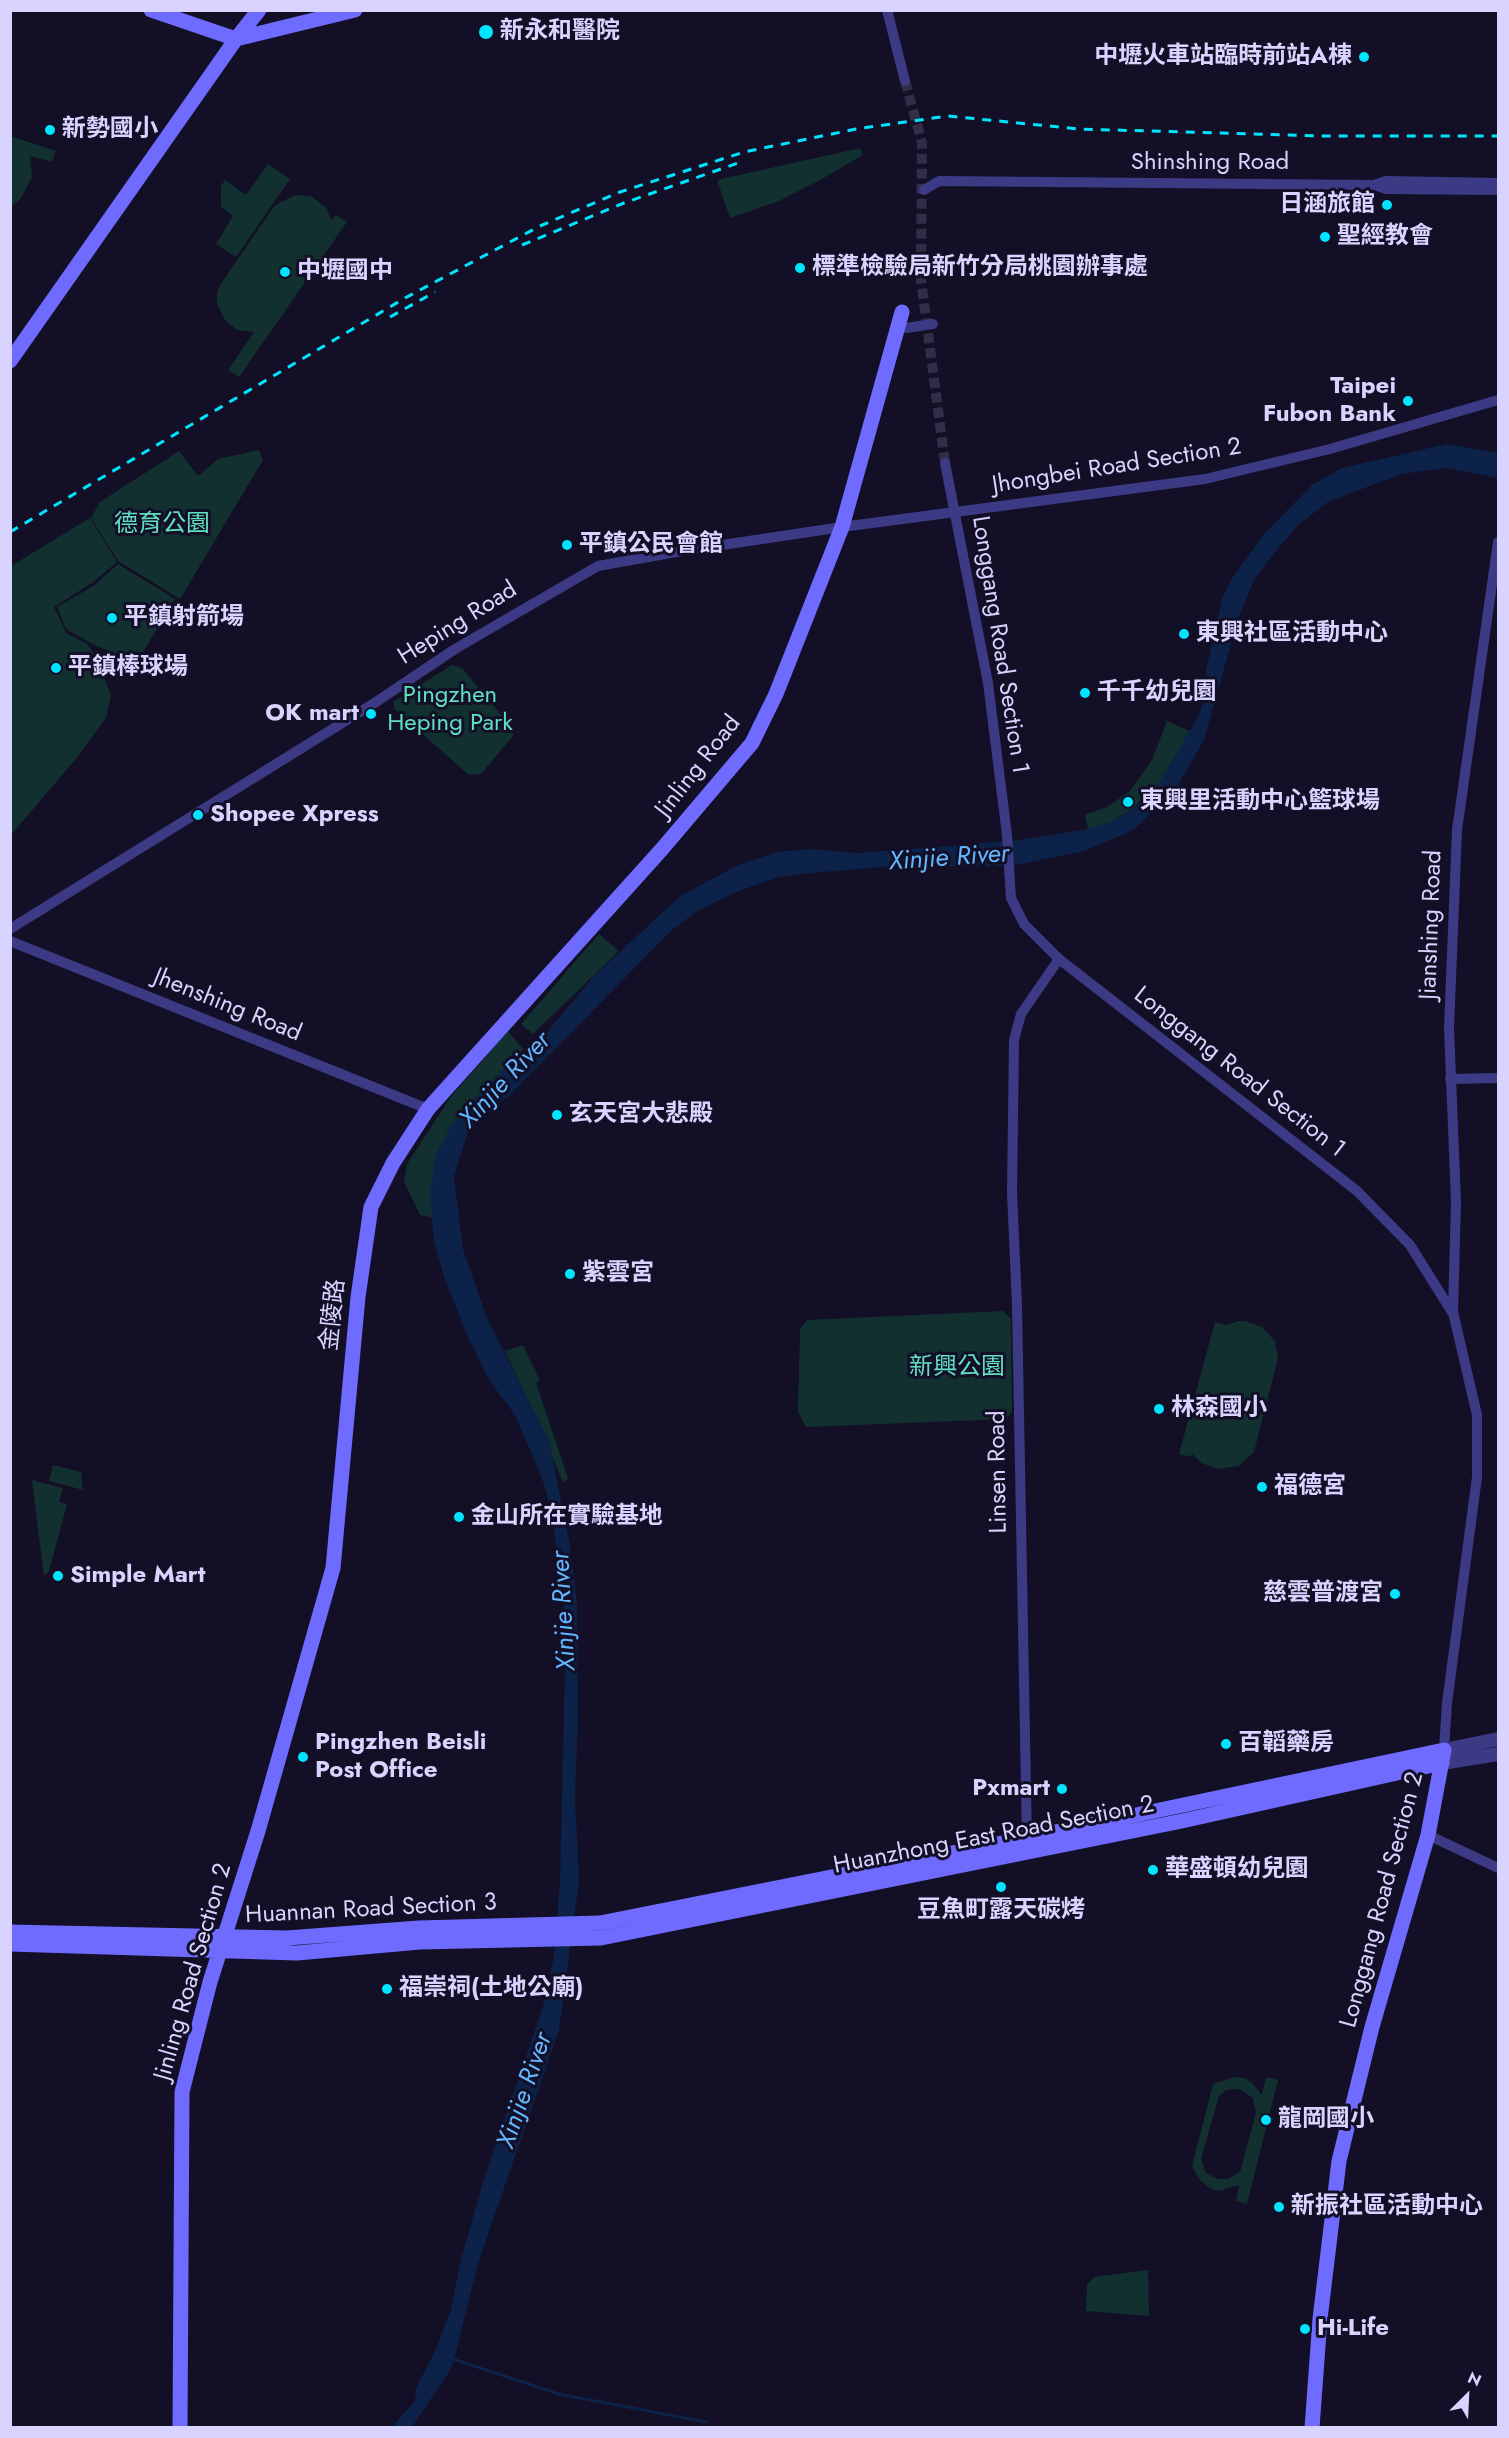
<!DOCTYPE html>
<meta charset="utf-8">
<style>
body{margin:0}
#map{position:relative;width:1509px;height:2438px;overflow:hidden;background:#130f26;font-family:Jost,sans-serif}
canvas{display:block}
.frame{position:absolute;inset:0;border:12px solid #d9d4ff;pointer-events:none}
.north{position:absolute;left:1437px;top:2366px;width:60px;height:60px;-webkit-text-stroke:4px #130f26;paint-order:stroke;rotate:24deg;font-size:16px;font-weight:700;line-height:24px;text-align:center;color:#d9d4ff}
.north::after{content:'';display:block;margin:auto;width:21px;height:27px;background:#d9d4ff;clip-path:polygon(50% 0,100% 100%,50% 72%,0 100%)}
</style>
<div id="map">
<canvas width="1509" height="2438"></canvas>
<div class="frame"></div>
<div class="north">N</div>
</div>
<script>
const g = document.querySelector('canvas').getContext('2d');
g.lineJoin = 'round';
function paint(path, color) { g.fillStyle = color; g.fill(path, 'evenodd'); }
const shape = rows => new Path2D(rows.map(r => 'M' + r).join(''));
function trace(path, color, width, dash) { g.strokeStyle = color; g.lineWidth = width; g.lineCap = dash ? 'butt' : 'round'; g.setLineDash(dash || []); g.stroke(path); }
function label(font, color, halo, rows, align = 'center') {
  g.font = font + ' Jost,"Noto Sans TC",sans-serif'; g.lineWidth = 6; g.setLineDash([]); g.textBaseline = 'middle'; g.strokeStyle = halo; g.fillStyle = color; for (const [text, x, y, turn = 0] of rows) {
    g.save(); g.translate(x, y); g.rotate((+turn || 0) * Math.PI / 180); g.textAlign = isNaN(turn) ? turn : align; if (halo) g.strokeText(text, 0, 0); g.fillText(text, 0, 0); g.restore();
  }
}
paint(shape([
 [10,136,56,151,52,162,30,156,32,177,20,200,11,206],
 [860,148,863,155,822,179,779,201,730,218,717,180],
 [268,164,290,179,236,257,216,244,233,216,221,207,221,186,225,180,246,195],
 [295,195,311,196,325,207,332,220,336,215,347,222,239,377,228,370,254,332,237,330,225,320,217,304,217,294,220,285,275,205],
 [259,450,263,460,180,599,118,561,91,518,100,502,179,451,198,476,218,459],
 [90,518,117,562,92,583,54,607,66,633,87,644,97,658,111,696,106,718,75,760,11,835,11,566],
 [118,564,175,599,137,662,94,645,66,629,57,607,95,585],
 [452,665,462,668,512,728,513,736,481,774,469,775,395,710,393,702],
 [1167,721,1196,734,1183,760,1133,808,1112,822,1088,829,1085,815,1109,806,1130,791,1152,760],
 [599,934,619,951,533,1034,521,1024],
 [508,1031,528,1055,470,1108,439,1219,420,1215,404,1182,407,1164,450,1098],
 [1003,1311,1011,1319,1012,1412,1007,1419,806,1427,798,1412,800,1329,807,1320],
 [1238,1321,1245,1321,1262,1327,1275,1341,1278,1358,1254,1452,1239,1466,1217,1469,1202,1463,1192,1454,1191,1457,1179,1454,1215,1322,1227,1325],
 [523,1345,540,1381,536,1383,568,1478,563,1483,537,1419,505,1351],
 [53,1465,81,1472,83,1490,49,1481],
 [32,1480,63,1488,59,1502,67,1504,49,1571,44,1576],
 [1234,2077,1244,2078,1252,2083,1262,2095,1266,2077,1278,2080,1247,2204,1236,2201,1239,2185,1219,2191,1211,2189,1200,2180,1192,2166,1213,2084],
 [1239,2089,1253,2098,1256,2113,1240,2172,1228,2179,1218,2179,1206,2173,1201,2159,1219,2096,1226,2090],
 [1148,2270,1149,2316,1086,2311,1087,2285,1094,2277]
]), '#12302f');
paint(shape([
 [1447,444,1498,453,1498,478,1446,468,1401,474,1328,502,1298,525,1271,557,1254,580,1238,619,1204,740,1175,790,1132,831,1084,851,1012,866,894,866,811,873,779,877,736,892,699,910,672,930,510,1095,476,1121,468,1131,454,1177,463,1249,487,1318,549,1440,570,1546,577,1603,578,1718,575,1797,579,1881,559,2030,478,2263,455,2356,449,2372,412,2427,391,2428,415,2401,416,2388,436,2349,451,2310,461,2259,483,2182,543,2007,554,1956,560,1881,566,1626,553,1520,544,1484,530,1450,515,1415,489,1380,467,1335,444,1277,434,1242,430,1193,433,1173,436,1154,451,1126,469,1104,514,1058,528,1055,594,976,665,910,682,895,738,865,777,852,809,849,859,853,1020,840,1088,829,1112,822,1133,808,1148,797,1159,783,1199,715,1206,692,1206,670,1223,596,1233,577,1264,534,1312,485,1342,468]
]), '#0c2248');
trace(shape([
 [450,2358,559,2394,706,2422]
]), '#0c2248', 3);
trace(shape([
 [905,81,922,143,921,280,945,463]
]), '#312d47', 10, [10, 5]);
trace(shape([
 [887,10,905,81],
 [1374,185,1386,181,1498,183],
 [924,190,939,181,1374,185,1386,189,1498,190],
 [906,328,933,324],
 [945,463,988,683,1007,835,1011,898,1024,924,1059,959,1357,1191,1410,1245,1452,1312],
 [10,929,376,702,455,649,598,566,682,551,842,527,1205,479,1330,449,1498,400],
 [10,941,428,1109],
 [1450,1079,1498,1078],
 [1444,1750,1447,1703,1477,1477,1477,1415,1453,1312,1456,1202,1449,1028,1457,830,1498,542],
 [1428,1835,1498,1868],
 [1027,1843,1017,1305,1012,1193,1014,1040,1021,1014,1059,959]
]), '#3d3a85', 10);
trace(shape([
 [1444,1750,1498,1739],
 [1442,1763,1498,1754]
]), '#3d3a85', 14);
trace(shape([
 [151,10,236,39,355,10],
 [10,361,236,39,259,10],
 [10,1932,287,1938,419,1928,600,1923,1027,1838,1444,1750,1428,1835,1372,2027,1339,2161,1320,2319,1312,2428],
 [10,1944,297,1953,420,1942,601,1938,1182,1821,1442,1763],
 [180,2428,182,2092,210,1982,258,1831,333,1568,358,1297,371,1207,393,1163,428,1109,662,849,752,743,776,694,842,527,902,312]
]), '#6f6bff', 15);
trace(shape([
 [522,245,624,203,738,163],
 [390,317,435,292],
 [10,532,405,298,540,226,620,192,744,152,856,129,948,116,1079,129,1321,136,1498,136]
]), '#00e5ff', 3, [9, 8]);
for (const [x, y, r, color] of [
 [486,32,8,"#00e5ff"],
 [1364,57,6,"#00e5ff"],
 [50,130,6,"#00e5ff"],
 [1387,205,6,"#00e5ff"],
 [1325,237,6,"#00e5ff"],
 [800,268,6,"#00e5ff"],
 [285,272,6,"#00e5ff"],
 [1408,401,6,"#00e5ff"],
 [567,545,6,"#00e5ff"],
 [112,618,6,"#00e5ff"],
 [1184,634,6,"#00e5ff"],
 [56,668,6,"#00e5ff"],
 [1085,693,6,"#00e5ff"],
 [371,714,6,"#00e5ff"],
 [1128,802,6,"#00e5ff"],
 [198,815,6,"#00e5ff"],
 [557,1115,6,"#00e5ff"],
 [570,1274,6,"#00e5ff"],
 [1159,1409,6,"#00e5ff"],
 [1262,1487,6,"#00e5ff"],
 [459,1517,6,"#00e5ff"],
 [58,1576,6,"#00e5ff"],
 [1395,1594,6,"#00e5ff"],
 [1226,1744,6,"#00e5ff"],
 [303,1757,6,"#00e5ff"],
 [1062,1789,6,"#00e5ff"],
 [1153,1870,6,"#00e5ff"],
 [1001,1887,6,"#00e5ff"],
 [387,1989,6,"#00e5ff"],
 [1266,2120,6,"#00e5ff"],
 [1279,2207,6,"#00e5ff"],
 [1305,2329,6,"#00e5ff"]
]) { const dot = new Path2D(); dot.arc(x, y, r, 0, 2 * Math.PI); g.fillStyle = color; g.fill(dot); trace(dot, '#130f26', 2); }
label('bold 24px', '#d9d4ff', '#130f26', [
 ["新永和醫院",500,32],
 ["中壢火車站臨時前站A棟",1352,57,"right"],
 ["新勢國小",62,130],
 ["日涵旅館",1375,205,"right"],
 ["聖經教會",1337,237],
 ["標準檢驗局新竹分局桃園辦事處",812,268],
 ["中壢國中",297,272],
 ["Taipei",1396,387,"right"],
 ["Fubon Bank",1396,415,"right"],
 ["平鎮公民會館",579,545],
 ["平鎮射箭場",124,618],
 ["東興社區活動中心",1196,634],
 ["平鎮棒球場",68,668],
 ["千千幼兒園",1097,693],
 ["OK mart",359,714,"right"],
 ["東興里活動中心籃球場",1140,802],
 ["Shopee Xpress",210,815],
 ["玄天宮大悲殿",569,1115],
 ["紫雲宮",582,1274],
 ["林森國小",1171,1409],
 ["福德宮",1274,1487],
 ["金山所在實驗基地",471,1517],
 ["Simple Mart",70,1576],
 ["慈雲普渡宮",1383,1594,"right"],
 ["Pingzhen Beisli",315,1743],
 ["Post Office",315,1771],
 ["百韜藥房",1238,1744],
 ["Pxmart",1050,1789,"right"],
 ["華盛頓幼兒園",1165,1870],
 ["豆魚町露天碳烤",1001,1911,"center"],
 ["福崇祠(土地公廟)",399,1989],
 ["龍岡國小",1278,2120],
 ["新振社區活動中心",1291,2207],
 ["Hi-Life",1317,2329]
], 'left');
label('24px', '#d9d4ff', '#130f26', [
 ["Shinshing Road",1210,163],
 ["Jhongbei Road Section 2",1117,467,-9],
 ["Heping Road",458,624,-32],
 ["Longgang Road Section 1",999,645,81],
 ["Jinling Road",699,767,-52],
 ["Jianshing Road",1432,925,-88],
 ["Jhenshing Road",227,1006,22],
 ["Longgang Road Section 1",1239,1073,38],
 ["金陵路",334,1315,-84],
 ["Linsen Road",999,1472,-91],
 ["Huanzhong East Road Section 2",994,1836,-11],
 ["Longgang Road Section 2",1383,1900,-75],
 ["Huannan Road Section 3",371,1910,-3],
 ["Jinling Road Section 2",194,1972,-74]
]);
label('24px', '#5fe0c0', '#130f26', [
 ["德育公園",162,525],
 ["Pingzhen",450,696],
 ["Heping Park",450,724],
 ["新興公園",957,1368]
]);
label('italic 26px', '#62b6ff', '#130f26', [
 ["Xinjie River",949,859,-4],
 ["Xinjie River",506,1081,-47],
 ["Xinjie River",565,1611,-93],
 ["Xinjie River",526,2091,-71]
]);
</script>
